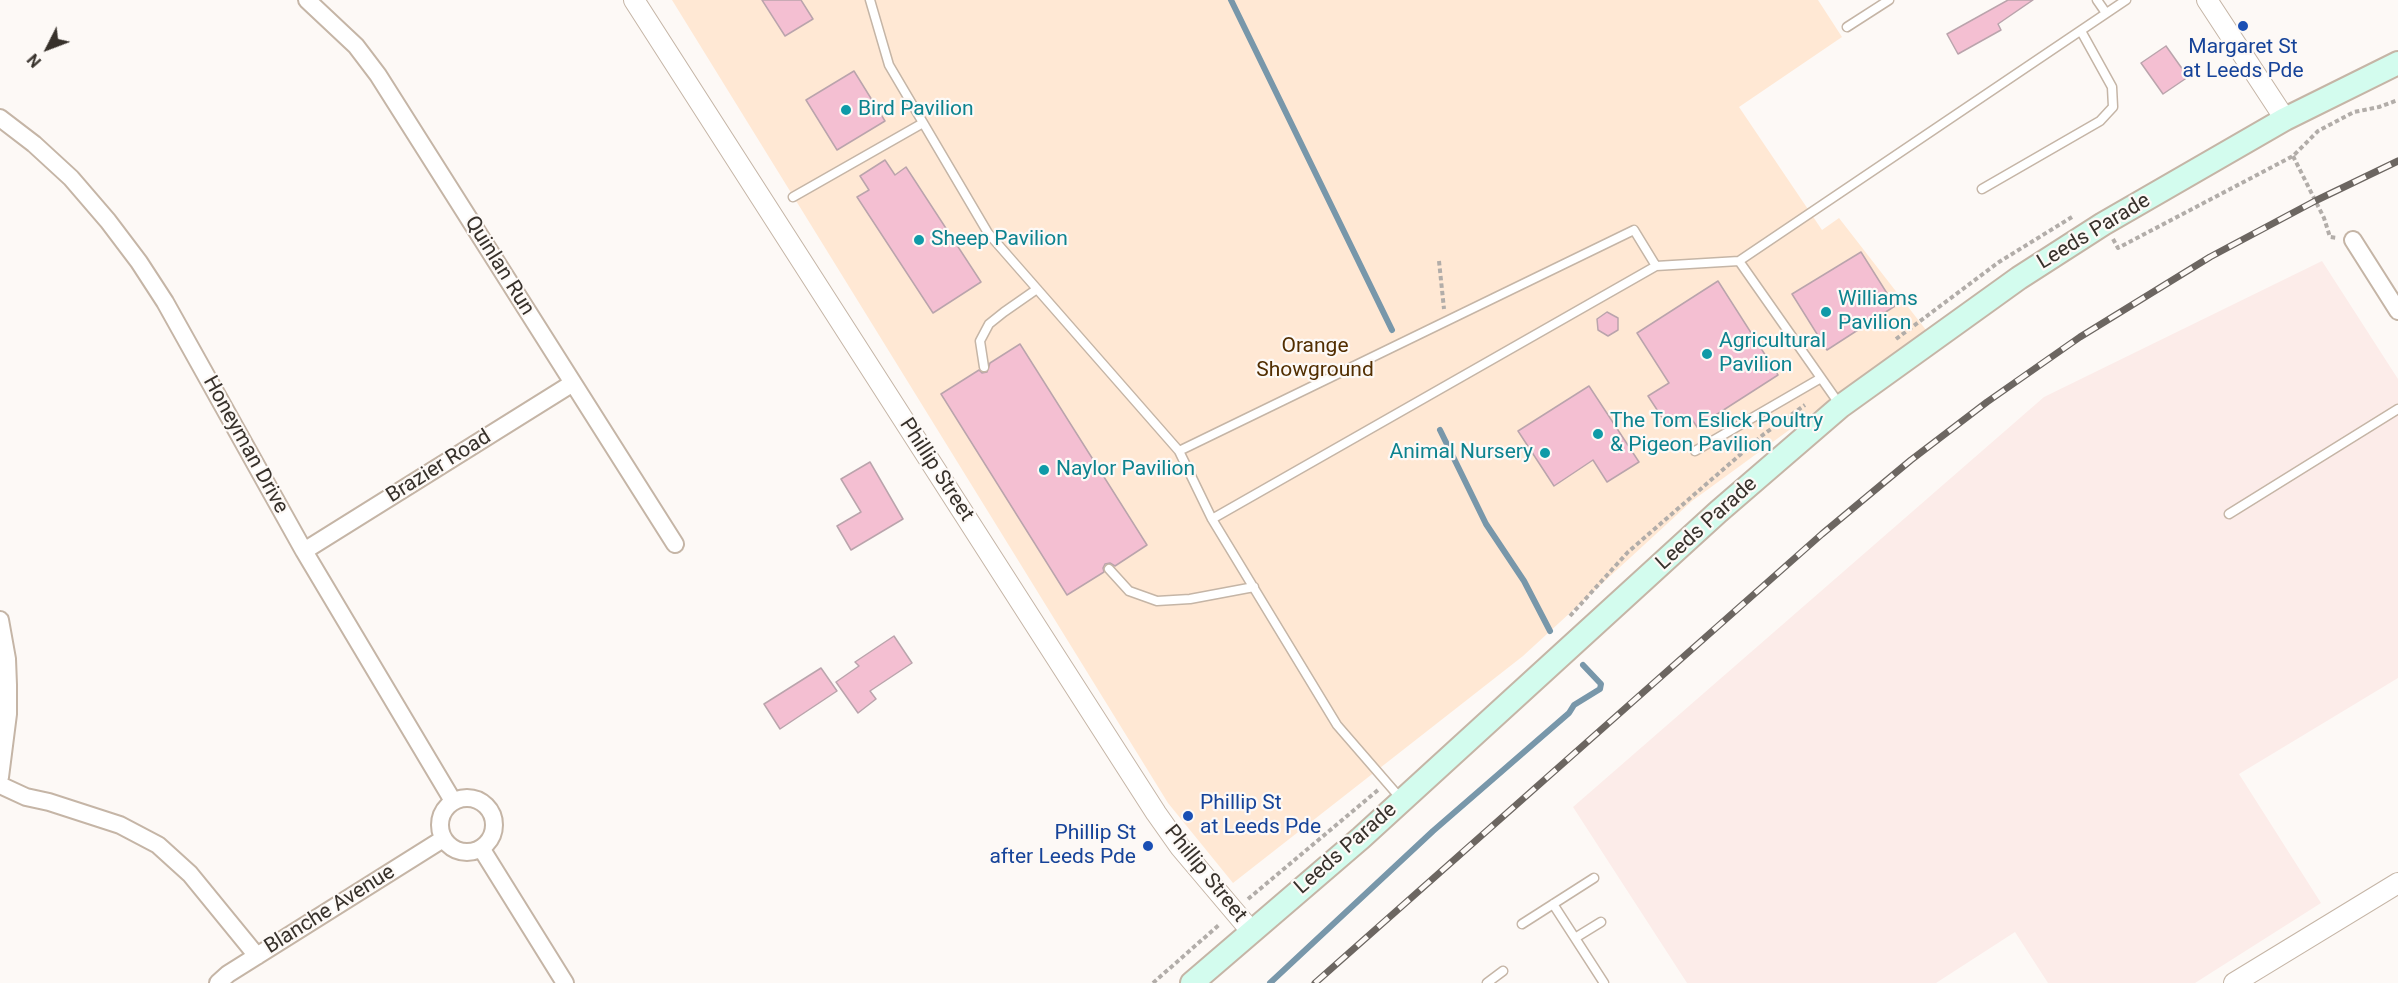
<!DOCTYPE html>
<style>
body{margin:0}
#map{position:relative;width:2398px;height:983px;overflow:hidden;background:#fdf9f6;font-family:Roboto,sans-serif}
canvas{display:block}
.north{position:absolute;left:18px;top:18px;width:60px;height:60px;-webkit-text-stroke:4px #fdf9f6;paint-order:stroke;rotate:228deg;font-size:16px;font-weight:700;line-height:24px;text-align:center;color:#37312b}
.north::after{content:'';display:block;margin:auto;width:21px;height:27px;background:#37312b;clip-path:polygon(50% 0,100% 100%,50% 72%,0 100%)}
</style>
<div id="map">
<canvas width="2398" height="983"></canvas>
<div class="north">N</div>
</div>
<script>
const g = document.querySelector('canvas').getContext('2d');
g.lineJoin = 'round';
function paint(path, color) { g.fillStyle = color; g.fill(path, 'evenodd'); }
const shape = rows => new Path2D(rows.map(r => 'M' + r).join(''));
function trace(path, color, width, dash) { g.strokeStyle = color; g.lineWidth = width; g.lineCap = dash ? 'butt' : 'round'; g.setLineDash(dash || []); g.stroke(path); }
function label(font, color, halo, rows, align = 'center') {
  g.font = font + ' Roboto,sans-serif'; g.lineWidth = 4.5; g.setLineDash([]); g.textBaseline = 'middle'; g.strokeStyle = halo; g.fillStyle = color; for (const [text, x, y, turn = 0] of rows) {
    g.save(); g.translate(x, y); g.rotate((+turn || 0) * Math.PI / 180); g.textAlign = isNaN(turn) ? turn : align; if (halo) g.strokeText(text, 0, 0); g.fillText(text, 0, 0); g.restore();
  }
}
paint(shape([
 [2322,261,2398,379,2398,678,2239,774,2321,903,2195,983,2048,983,2015,932,1936,983,1687,983,1573,807,2044,397]
]), '#fcece9');
paint(shape([
 [672,0,1818,0,1842,37,1739,107,1822,230,1839,218,1926,330,1692,501,1523,656,1233,883,1168,803]
]), '#ffe8d4');
trace(shape([
 [1231,0,1392,330],
 [1440,430,1486,524,1524,581,1550,631],
 [1270,983,1433,831,1569,713,1574,705,1600,689,1601,684,1583,665]
]), '#7897aa', 6);
const building = shape([
 [762,0,801,0,813,19,785,36,762,0],
 [2008,0,2033,0,1998,24,2001,30,1958,54,1947,34,2008,0],
 [2166,46,2188,77,2163,94,2141,63,2166,46],
 [854,71,885,121,837,150,806,100,854,71],
 [885,160,895,175,906,167,981,282,933,313,857,197,869,190,860,176,885,160],
 [1861,252,1895,306,1827,350,1792,294,1861,252],
 [1718,281,1778,375,1697,427,1689,415,1669,428,1648,396,1669,383,1637,333,1718,281],
 [1607,312,1618,318,1618,330,1608,336,1598,330,1597,319,1607,312],
 [1020,344,1147,545,1115,566,1110,563,1105,564,1103,568,1104,572,1067,595,941,394,979,370,982,373,987,372,990,363,1020,344],
 [1589,386,1639,462,1607,482,1593,460,1554,486,1518,431,1589,386],
 [870,462,903,519,851,550,837,526,861,512,841,479,870,462],
 [894,636,912,663,870,691,876,699,858,713,836,682,859,666,855,662,894,636],
 [821,668,837,691,780,729,764,704,821,668]
]);
paint(building, '#f4bfd2');
trace(building, '#baa4ac', 1.5);
const service = shape([
 [870,0,889,65,988,233,1179,451,1212,519,1337,725,1402,800],
 [2097,0,2106,13],
 [1847,27,1889,0],
 [1982,189,2100,121,2113,107,2112,87,2081,31],
 [793,197,923,123],
 [1739,261,1840,405],
 [984,367,980,341,989,324,1004,312,1037,289],
 [1179,451,1634,230,1656,266],
 [1695,451,1821,378],
 [2229,514,2398,409],
 [1212,519,1656,266,1739,261,2126,0],
 [1109,569,1129,591,1157,601,1190,599,1254,587],
 [1553,904,1604,983],
 [1522,924,1594,878],
 [1575,938,1601,922],
 [1487,983,1503,971]
]);
const minor = shape([
 [307,0,356,46,378,75,675,544],
 [0,118,34,144,71,178,108,221,139,262,165,302,304,551,453,801],
 [2353,240,2398,311],
 [304,551,573,383],
 [0,620,7,659,8,685,8,714,0,777],
 [0,785,26,797,49,802,120,825,158,845,190,874,257,956],
 '440 825a27 27 0 1 1 54 0a27 27 0 1 1-54 0Z',
 [481,848,565,983],
 [218,983,228,974,443,839]
]);
const tertiary = shape([
 [634,0,1156,813,1180,847,1251,931],
 [2207,0,2285,119],
 [2234,983,2398,883]
]);
const secondary = shape([
 [1192,983,1361,838,1718,512,1841,406,2019,278,2103,224,2285,119,2398,63]
]);
trace(service, '#c5b5a6', 11);
trace(minor, '#c5b5a6', 20);
trace(tertiary, '#c5b5a6', 22);
trace(secondary, '#c5b5a6', 26);
trace(shape([
 [2293,156,2324,218,2330,237,2338,238],
 [2113,239,2118,248,2293,156,2318,131,2354,112,2379,107,2398,100],
 [1439,261,1444,309],
 [1896,339,1999,262,2072,217],
 [1570,616,1628,552,1764,434,1805,405],
 [1248,899,1378,790],
 [1153,983,1220,924]
]), '#b2ada9', 4, [4.5, 3]);
trace(service, '#fff', 8);
trace(minor, '#fff', 16);
trace(tertiary, '#fff', 20);
trace(secondary, '#d3fcee', 22);
const rail = shape([
 [1315,983,1822,534,1911,460,1987,402,2080,337,2210,257,2315,201,2398,161]
]);
trace(rail, '#6c6661', 7);
trace(rail, '#fdf9f6', 4.5, [14]);
for (const [x, y, r, color] of [
 [2243,26,6,"#1a4fb4"],
 [846,110,6,"#0f9aa8"],
 [919,240,6,"#0f9aa8"],
 [1826,312,6,"#0f9aa8"],
 [1707,354,6,"#0f9aa8"],
 [1598,434,6,"#0f9aa8"],
 [1545,453,6,"#0f9aa8"],
 [1044,470,6,"#0f9aa8"],
 [1188,816,6,"#1a4fb4"],
 [1148,846,6,"#1a4fb4"]
]) { const dot = new Path2D(); dot.arc(x, y, r, 0, 2 * Math.PI); g.fillStyle = color; g.fill(dot); trace(dot, '#fdf9f6', 2); }
label('21px', '#164399', '#fdf9f6', [
 ["Margaret St",2243,48],
 ["at Leeds Pde",2243,72],
 ["Phillip St",1200,804,"left"],
 ["at Leeds Pde",1200,828,"left"],
 ["Phillip St",1136,834,"right"],
 ["after Leeds Pde",1136,858,"right"]
]);
label('21px', '#0d838f', '#fdf9f6', [
 ["Bird Pavilion",858,110],
 ["Sheep Pavilion",931,240],
 ["Williams",1838,300],
 ["Pavilion",1838,324],
 ["Agricultural",1719,342],
 ["Pavilion",1719,366],
 ["The Tom Eslick Poultry",1610,422],
 ["& Pigeon Pavilion",1610,446],
 ["Animal Nursery",1533,453,"right"],
 ["Naylor Pavilion",1056,470]
], 'left');
label('21px', '#37312b', '#fdf9f6', [
 ["Leeds Parade",2094,232,-31],
 ["Quinlan Run",499,266,58],
 ["Honeyman Drive",245,445,61],
 ["Brazier Road",439,467,-32],
 ["Phillip Street",936,470,57],
 ["Leeds Parade",1707,524,-42],
 ["Leeds Parade",1346,849,-41],
 ["Phillip Street",1205,874,51],
 ["Blanche Avenue",330,910,-32]
]);
label('21px', '#522e01', '#fdf9f6', [
 ["Orange",1315,347],
 ["Showground",1315,371]
]);
</script>
